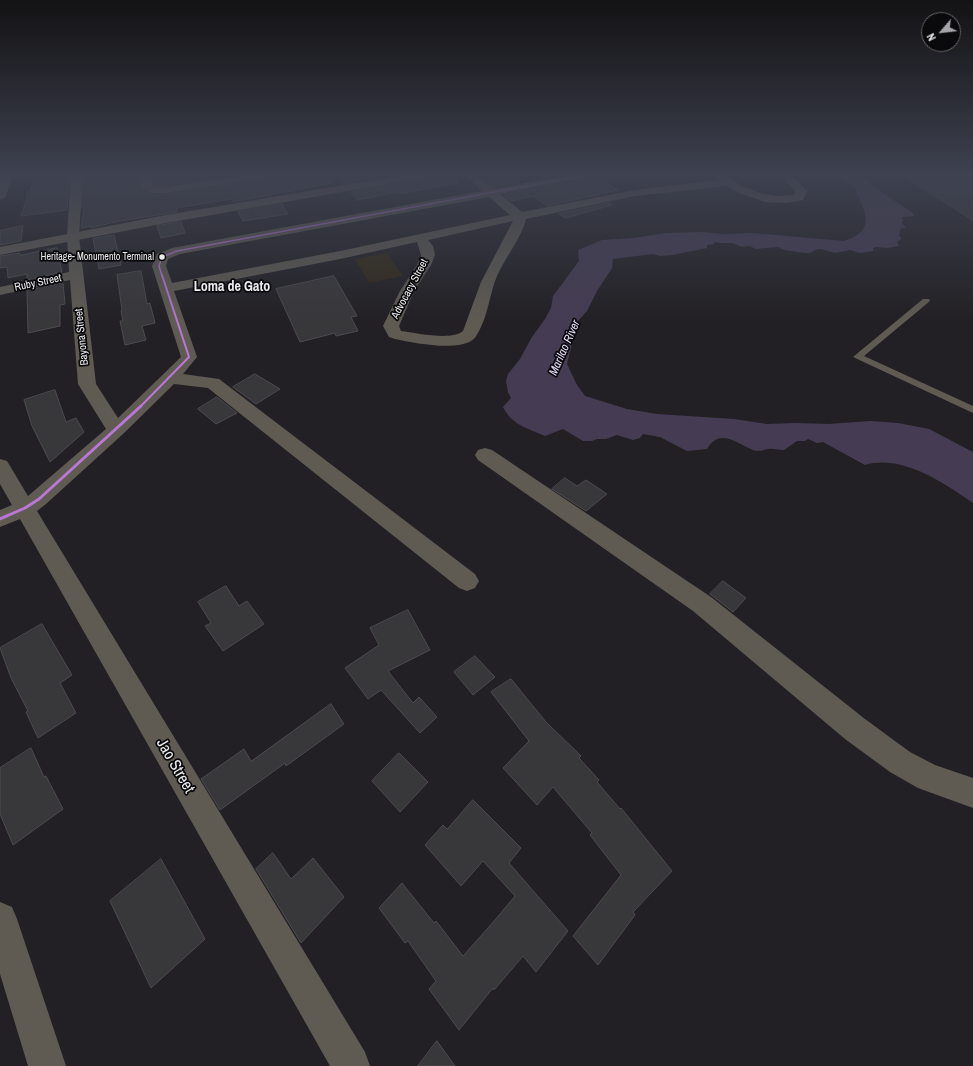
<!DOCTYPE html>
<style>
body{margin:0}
#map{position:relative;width:973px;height:1066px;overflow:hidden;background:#222024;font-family:"Archivo Narrow",sans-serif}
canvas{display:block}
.north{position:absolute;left:921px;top:12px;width:40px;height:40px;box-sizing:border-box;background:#0a0a0c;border:1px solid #646467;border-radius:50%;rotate:242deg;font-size:11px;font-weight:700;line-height:16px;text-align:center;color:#ecebef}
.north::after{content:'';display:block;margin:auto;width:14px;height:18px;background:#a5a4a8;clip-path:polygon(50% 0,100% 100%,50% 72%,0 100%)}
</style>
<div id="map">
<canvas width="973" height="1066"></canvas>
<div class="north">N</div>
</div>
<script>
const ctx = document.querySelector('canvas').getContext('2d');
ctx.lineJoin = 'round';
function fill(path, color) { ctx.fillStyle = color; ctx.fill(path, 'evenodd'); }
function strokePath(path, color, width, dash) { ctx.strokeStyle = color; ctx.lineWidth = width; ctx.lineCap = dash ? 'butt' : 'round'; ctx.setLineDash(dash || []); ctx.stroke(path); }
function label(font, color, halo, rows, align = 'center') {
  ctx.font = font + ' "Archivo Narrow",sans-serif'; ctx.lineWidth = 3.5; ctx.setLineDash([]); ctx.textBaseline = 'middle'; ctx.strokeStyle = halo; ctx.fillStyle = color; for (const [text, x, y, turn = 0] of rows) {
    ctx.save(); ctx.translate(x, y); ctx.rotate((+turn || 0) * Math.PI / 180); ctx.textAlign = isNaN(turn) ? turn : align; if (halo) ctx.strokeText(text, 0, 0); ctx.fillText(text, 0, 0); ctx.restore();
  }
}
fill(new Path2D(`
 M387,253L403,276L369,283L355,259Z`), '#312817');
fill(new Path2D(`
 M833,174H860L883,193L913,213L914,216L903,217L902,218L903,220L902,223L906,228H901L899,236L902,238L897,242L899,246L887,248L876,247L873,248L874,251L860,253L850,250L835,253L821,249L815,250L810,253H805L784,250L778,247L756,249L749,246L742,247L733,243H721L714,242V244L707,245V248L672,255L660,256L653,254L613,259L612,268L597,291L587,311L577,322L567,364L577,385L585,396L627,409L657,414L734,419L767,424L795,423L829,424L870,421L898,423L929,429L973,452V503C944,483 902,454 865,465L823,442L817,443L808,439L805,441H797L784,450C779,450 773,448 768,449C763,450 759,452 753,450C737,444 720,427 707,449L687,451L660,437L643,434L640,438L633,440L617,435L606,439H597L592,441H583L563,429L545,436C527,428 512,425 503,407L511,398L508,392L506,381L508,374L520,359L532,337L545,319L551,308L553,296L579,261L578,250L602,240L634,238L665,233L704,232L723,234L753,233L844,241C875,231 867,215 856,191V188Z`), '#453c53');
const building = new Path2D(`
 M35,174H70L67,210L21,216L27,198L28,191H30Z
 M84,174H140V187L146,192L156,195L166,194L267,178L274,174H331L332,183L233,202L232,199L176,208L177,212L114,222L91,228V226L81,228L84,208H82Z
 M152,174H239L166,186H156Z
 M336,174H401L344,183Z
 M434,174H457L458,183L399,194L397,192L357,200L351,192L427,178Z
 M477,174H510L520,182L493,187Z
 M900,174H973V220Z
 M597,177L618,190L547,206L533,196L511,201L503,195Z
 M609,203L612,205L566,218L559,214Z
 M282,204L288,214L243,221L238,212Z
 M181,222L185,233L161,238L157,226Z
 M23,226L21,241L0,245V231Z
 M114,235L121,265L99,269L93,239Z
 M57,248L62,272L27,280V274L8,278L7,267L0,268V256L20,253V255Z
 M141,271L147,304L150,303L155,323L142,326L146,340L125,345L120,321H123L121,311L122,310L117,275Z
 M334,276L357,316L351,317L358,331L336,336L335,333L300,342L276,289Z
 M63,283L65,304L60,305V326L28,333L27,291Z
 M255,374L280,389L256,404L233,387Z
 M55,390L66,422L76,418L84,432L50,462L32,426L24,400Z
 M217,397L237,413L216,424L198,409Z
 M565,478L577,486L586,480L607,494L586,511L552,489Z
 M723,581L746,598L733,612L710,594Z
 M226,586L239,606L247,601L264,624L223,651L205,626L211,623L198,602Z
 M408,610L430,650L388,671L413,703L419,697L437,717L420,733L381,690L368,699L345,668L379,645L370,628Z
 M42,624L72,675L60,683L76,713L38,738L26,712L28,711L11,678L0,648Z
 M475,656L495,677L473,695L454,672Z
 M511,679L546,722L581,756L579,758L599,780L597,782L620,809L621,808L672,871L633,912L635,915L598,965L573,936L621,875L590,835L592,833L553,787L537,805L503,768L529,741L491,692Z
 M331,704L344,724L286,766L285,763L220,810L201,779L244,749L251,761Z
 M31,748L44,777L46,776L63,809L13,845L0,814V768Z
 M399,753L428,782L400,812L372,781Z
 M473,800L521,848L509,863L568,931L536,972L523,956L494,990L493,988L459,1030L429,989L436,981L408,941L405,943L379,908L402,883L434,923L436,921L463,956L495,920L515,896L483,861L461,886L425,845L443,825L447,829Z
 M273,853L291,879L313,858L344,897L301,943L256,869Z
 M161,859L205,939L151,988L110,901Z
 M437,1041L455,1066H418Z`);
fill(building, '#38373a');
strokePath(building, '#4d4b4f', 1);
fill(new Path2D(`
 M923,299H929L930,301L864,356L973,406V413L853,357Z`), '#5f5b53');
fill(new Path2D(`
 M2,174H13L6,196L4,198L0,200V178Z
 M71,174H83L79,236L96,384L118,418L181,357L152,266L157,254L172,248L482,191L464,174H475L493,189L574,174H597L591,177L500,194L522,212L635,190L718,180L712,174H724L740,185L760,193L776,196L794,195L795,191L779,174H791L807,191L803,200L787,203L765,202L742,194L726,186L635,196L526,219C522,237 505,258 497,276C490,293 488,314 480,329C478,333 475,339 471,341C454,351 414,343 395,339L389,337L383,326L400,291L417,265L421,255L417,242L340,259L174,291L197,357L183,374L219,379L475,574L479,581L475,588L467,591L459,588L208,388L174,384L123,434L46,504L37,511L365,1052L370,1066H330L20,519L0,527V510L12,505L0,484V459L7,461L28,496L106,429L78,384L70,280L0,295V287L69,272L67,236ZM489,197L510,215L340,251L172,283L166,266L168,259L180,254ZM513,221L481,282L463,331C452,341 416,333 401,331L399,326L414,291L431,265L435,255L433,246L428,240Z
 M141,174H151L153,185L155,187H166L247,174H273L267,177L166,193C156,193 148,195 141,186Z
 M485,448L492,450L711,597L865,719L910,752L935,765L973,778V808L918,788L890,772L845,739L693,611L478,460L475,455L478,450Z
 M0,902L12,907L17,919L66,1066H28L0,974Z`), '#5f5b53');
fill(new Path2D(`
 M409,174H433L427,177L166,223L0,255V247L166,215Z`), '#625d55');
strokePath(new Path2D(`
 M162,276L159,266L162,257L177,251L591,174`), '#ba77d6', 1.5);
strokePath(new Path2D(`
 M140,407L189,357L162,275`), '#ba77d6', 2);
strokePath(new Path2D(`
 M0,519L25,508L39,499L141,406`), '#ba77d6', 3);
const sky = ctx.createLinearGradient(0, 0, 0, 323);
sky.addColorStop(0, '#131214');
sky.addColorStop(0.54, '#3e4250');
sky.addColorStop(1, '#3e425000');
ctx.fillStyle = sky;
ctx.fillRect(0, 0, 973, 323);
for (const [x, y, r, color] of [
 [162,257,3.5,"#ecebef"]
]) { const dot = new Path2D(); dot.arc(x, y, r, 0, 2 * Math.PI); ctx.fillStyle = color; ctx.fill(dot); strokePath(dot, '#0a0a0c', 1.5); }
label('10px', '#ecebef', '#0a0a0c', [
 ["Heritage- Monumento Terminal",154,257]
], 'right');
label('11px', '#ecebef', '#0a0a0c', [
 ["Ruby Street",38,283,-12],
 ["Advocacy Street",410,289,-62],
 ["Bayona Street",82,337,-96]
]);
label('italic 12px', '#e5daf9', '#0a0a0c', [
 ["Marilao River",565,348,-66]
]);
label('bold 14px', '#ecebef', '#0a0a0c', [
 ["Loma de Gato",232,287]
]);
label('16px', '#ecebef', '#0a0a0c', [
 ["Jao Street",175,766,60]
]);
</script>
